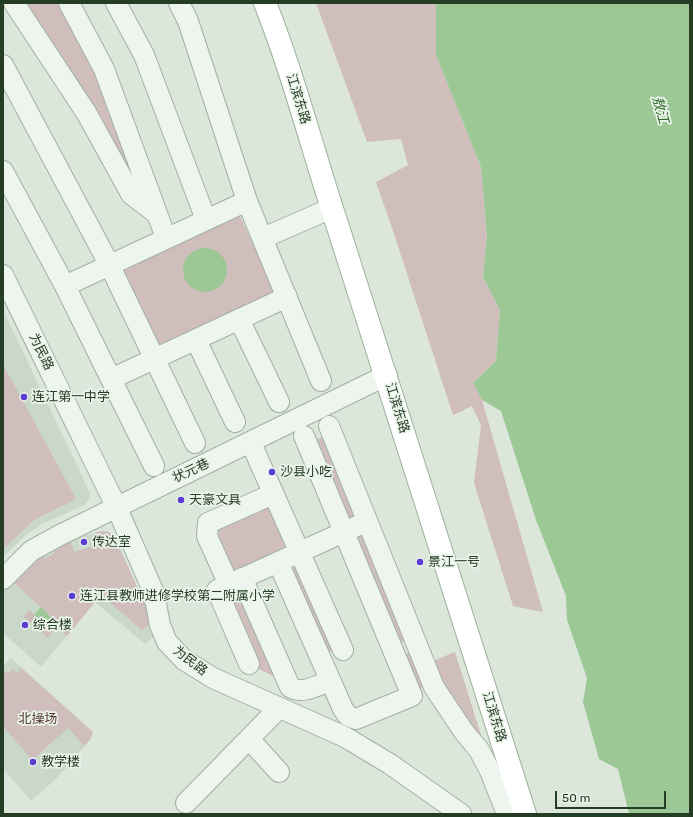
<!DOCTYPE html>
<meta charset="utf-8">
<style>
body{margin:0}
#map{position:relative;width:693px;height:817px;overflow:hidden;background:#dce6db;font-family:Rubik,sans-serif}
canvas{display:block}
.frame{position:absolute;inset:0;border:4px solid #253c25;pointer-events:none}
.scale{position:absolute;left:555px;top:791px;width:111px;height:18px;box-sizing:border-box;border:2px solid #253c25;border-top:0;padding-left:5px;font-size:12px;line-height:14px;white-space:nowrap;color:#253c25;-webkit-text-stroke:3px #ebf4eb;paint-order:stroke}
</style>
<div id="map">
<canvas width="693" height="817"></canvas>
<div class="frame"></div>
<div class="scale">50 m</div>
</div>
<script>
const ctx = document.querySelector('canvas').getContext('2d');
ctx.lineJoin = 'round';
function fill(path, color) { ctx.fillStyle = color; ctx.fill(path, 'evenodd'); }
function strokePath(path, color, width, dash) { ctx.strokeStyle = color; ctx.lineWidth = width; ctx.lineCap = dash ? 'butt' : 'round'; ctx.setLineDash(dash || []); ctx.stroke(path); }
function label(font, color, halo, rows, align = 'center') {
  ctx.font = font + ' Rubik,"Noto Sans SC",sans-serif'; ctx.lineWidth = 3.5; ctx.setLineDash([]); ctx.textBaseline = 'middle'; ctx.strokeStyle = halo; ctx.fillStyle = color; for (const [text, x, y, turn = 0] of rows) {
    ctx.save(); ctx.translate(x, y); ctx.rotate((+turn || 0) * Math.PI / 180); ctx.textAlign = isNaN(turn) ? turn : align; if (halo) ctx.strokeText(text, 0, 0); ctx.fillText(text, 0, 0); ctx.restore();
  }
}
fill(new Path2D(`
 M3,310L90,493L89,499L84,505L42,524L26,535L3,557Z
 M102,531L109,532L116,540L158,634L145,644L95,602L41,667L3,633V591L31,561L70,539Z
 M11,658L93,732L90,740L55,780L31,801L3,769V666Z`), '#cad8c9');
fill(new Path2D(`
 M25,3H59L97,70L138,186Z
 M316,3H436V55L481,167L487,235L483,277L500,310L496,361L473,383L482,400L543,612L513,606L474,483L481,425L472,406L453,415L394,234L376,182L408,165L401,139L367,142Z
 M238,212L277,296L157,351L118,267Z
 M3,364L76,499L34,520L3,549Z
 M329,434L362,516L346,522L313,441Z
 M271,501L293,551L232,577L210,527Z
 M102,531L109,532L116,540L153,622L142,630L101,595L67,636L58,628L60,625L12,581L41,553L45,559L55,553L52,547L70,539L74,552L97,545L94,533Z
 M367,531L410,639L395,645L352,537Z
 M301,564L339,647L324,654L286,571Z
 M243,592L283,681L257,668L227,599Z
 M29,610L53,631L48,638L24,617Z
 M415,650L428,686L414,691L401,656Z
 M455,652L485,748L464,722L431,662Z
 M21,668L93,732L90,740L84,746L68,728L32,760L3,726V669L8,674L13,669L17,673Z`), '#d0bebc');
fill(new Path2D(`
 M436,3H690V814H629L618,769L599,759L583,702L587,678L567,620L566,596L536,520L501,411L482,400L473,383L496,361L500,310L483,277L487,235L481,167L436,55Z
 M183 270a22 22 0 1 1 44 0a22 22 0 1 1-44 0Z
 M41,607L52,618L46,625L34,615Z`), '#9bc895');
const minor = new Path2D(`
 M14,3L87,114L131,194L157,214
 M69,3L104,69L166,238
 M116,3L144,55L206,220
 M179,3L188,21L247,201L321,381
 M3,65L109,264L195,443
 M3,171L65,286L154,466
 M263,238L332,208
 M3,275L116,506L154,593L160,625L167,642L184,660L213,678L345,737L390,764L461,814
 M65,286L247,201
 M239,319L279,402
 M196,340L235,422
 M111,379L287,297
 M329,426L434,687L464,732L479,750L490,771L507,814
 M251,443L343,650
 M278,562L343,709L348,716L356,719L412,696L304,436
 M242,578L290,687C302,695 318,685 330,681
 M3,579L31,551L60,535L387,375
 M229,585L207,536L208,523L273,494
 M249,664L217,590L357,526
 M249,739L279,772
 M186,803L279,708`);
const major = new Path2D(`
 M265,3C294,76 313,152 338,227C402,422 463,618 525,814`);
strokePath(minor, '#a1b0a1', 22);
strokePath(major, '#9bb29b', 24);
strokePath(minor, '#eef5ee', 20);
strokePath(major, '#fff', 22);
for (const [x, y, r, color] of [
 [24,397,4,"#5b3bd0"],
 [272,472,4,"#5b3bd0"],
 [181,500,4,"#5b3bd0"],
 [84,542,4,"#5b3bd0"],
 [420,562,4,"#5b3bd0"],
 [72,596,4,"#5b3bd0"],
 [25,625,4,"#5b3bd0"],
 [33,762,4,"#5b3bd0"]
]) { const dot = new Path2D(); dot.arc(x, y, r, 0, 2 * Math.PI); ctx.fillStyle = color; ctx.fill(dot); strokePath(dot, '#ebf4eb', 1.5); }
label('13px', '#253c25', '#ebf4eb', [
 ["江滨东路",298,99,73],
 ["为民路",41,352,64],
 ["江滨东路",397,408,73],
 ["状元巷",191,471,-25],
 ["为民路",190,661,37],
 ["江滨东路",494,717,73]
]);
label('13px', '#253c25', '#ebf4eb', [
 ["连江第一中学",32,397],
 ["沙县小吃",280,472],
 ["天豪文具",189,500],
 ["传达室",92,542],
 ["景江一号",428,562],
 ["连江县教师进修学校第二附属小学",80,596],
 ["综合楼",33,625],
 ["教学楼",41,762]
], 'left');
label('13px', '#583932', '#ebf4eb', [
 ["北操场",38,719]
]);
label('italic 14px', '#34712f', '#ebf4eb', [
 ["敖江",660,110,74]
]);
</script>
